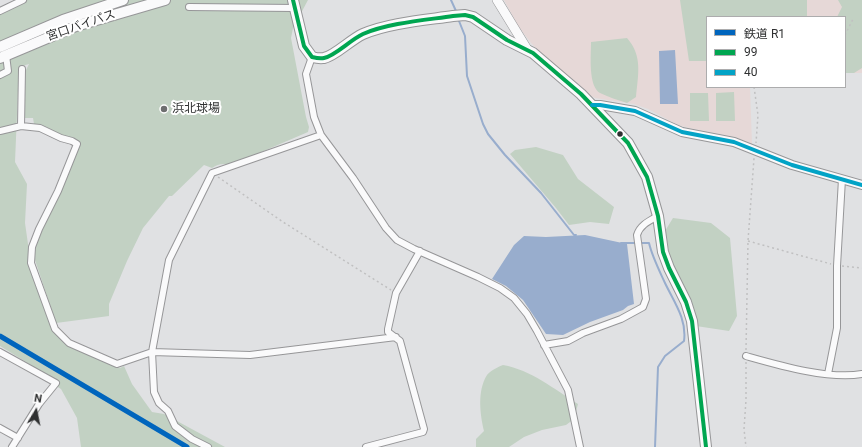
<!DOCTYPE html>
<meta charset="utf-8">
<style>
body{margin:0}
#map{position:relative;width:862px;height:447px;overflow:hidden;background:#e0e1e3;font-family:Roboto,"Noto Sans JP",sans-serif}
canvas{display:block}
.legend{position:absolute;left:706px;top:16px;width:140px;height:72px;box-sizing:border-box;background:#fff;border:1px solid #acacad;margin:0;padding:5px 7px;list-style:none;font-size:12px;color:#2f3031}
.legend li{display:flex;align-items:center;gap:8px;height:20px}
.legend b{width:20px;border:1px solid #acacad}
.north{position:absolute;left:16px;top:391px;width:40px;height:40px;-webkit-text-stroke:3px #fff;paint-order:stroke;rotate:10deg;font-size:11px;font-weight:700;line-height:16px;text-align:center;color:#2f3031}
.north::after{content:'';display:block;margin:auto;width:14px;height:18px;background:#2f3031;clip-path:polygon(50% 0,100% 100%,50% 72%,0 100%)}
</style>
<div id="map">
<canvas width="862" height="447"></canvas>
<ul class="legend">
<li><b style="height:5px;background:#0065bd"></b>鉄道 R1</li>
<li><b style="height:5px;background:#00a651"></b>99</li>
<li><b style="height:5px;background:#02a3c6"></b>40</li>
</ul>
<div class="north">N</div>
</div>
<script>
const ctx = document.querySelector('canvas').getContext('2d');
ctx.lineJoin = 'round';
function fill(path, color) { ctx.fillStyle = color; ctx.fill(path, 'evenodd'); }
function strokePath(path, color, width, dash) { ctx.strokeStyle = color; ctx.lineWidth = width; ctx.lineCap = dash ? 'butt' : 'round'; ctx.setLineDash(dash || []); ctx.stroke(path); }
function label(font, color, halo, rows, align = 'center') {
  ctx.font = font + ' Roboto,"Noto Sans JP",sans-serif'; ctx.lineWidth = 4; ctx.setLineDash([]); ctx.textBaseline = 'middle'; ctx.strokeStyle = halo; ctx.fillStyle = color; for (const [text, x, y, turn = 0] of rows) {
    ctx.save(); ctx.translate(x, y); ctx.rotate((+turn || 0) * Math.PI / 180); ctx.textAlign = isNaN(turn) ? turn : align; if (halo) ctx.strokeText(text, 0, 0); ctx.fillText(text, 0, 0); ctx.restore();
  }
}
fill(new Path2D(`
 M504,0H862V73H845V17H707V87H750L752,144L735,137L689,128L678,125L648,109L634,104L595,98L587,94L546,59L531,43L518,26Z`), '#e6d8d7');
fill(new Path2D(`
 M27,0H308L293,28L291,38L306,117L309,127L308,132L231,165C223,163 218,164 212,168L204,165L172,196H169L143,228L127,261L109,304V316L56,323L35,260V247L80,144C71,136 70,139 60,134C51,130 45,125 34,124L33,118H24L23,76L29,64L19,67L15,162L27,184L25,223L29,251L52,327L69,343L104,362L120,368L124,366L132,384L152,412L164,414L225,447H81L77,418L61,389L42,377L31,365L0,346V14Z
 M680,0H807V17H707V61H689Z
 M838,0H862V68L854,73H845V17H837L842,7Z
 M627,38C643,56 638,75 636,97L627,103C618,100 608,97 600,93C588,86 591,55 591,42Z
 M734,92L735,121H716V93Z
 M690,93H708L709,121H690Z
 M536,147L563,155L578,179L614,207L609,224L590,222L569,225L556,208L510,154L515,150Z
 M673,218L711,223L730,238L737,316L729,331L696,326L674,278L665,231Z
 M503,365C531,370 554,389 578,404L574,419L566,425L542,430L524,437L509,447H476V439L484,431C480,414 477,391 487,375C490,371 498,367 503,365Z`), '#c2d1c3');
fill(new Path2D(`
 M675,50L678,104H660L659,51Z
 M585,235L627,244L634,304L628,306L623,310L590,322L563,335L546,334L523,300L506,286L492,279L514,245L524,236L546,237Z`), '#98adcd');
strokePath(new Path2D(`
 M451,0L456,11
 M459,21L465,36L467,76L483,124L488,134L505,155L541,193L574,235H576
 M621,243H649C652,256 659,270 665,283C674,302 687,319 684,341L665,356L658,367L655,447`), '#98adcd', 2);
const minor = new Path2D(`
 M189,7L295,8
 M0,11L23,0
 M312,57L306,74L314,117L321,135L353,178L386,228L397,240L414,249L478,277L500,288L514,298L527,314L537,331L568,390L580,447
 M0,75L8,71L6,55
 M21,126L22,69
 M0,131L21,126L40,128L61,138L72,141L77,144L58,191L39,229L32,247L31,263L55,329L69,343L117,364L152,352L250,355L396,337
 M544,345L568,341L583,333L621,319L643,307L646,299L637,235C640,225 649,221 658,216
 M0,352L56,383L39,404L12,447
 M746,356C778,365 829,380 862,374
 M828,374L837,328V266L842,179
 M0,428L18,438
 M208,447L192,439L175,426L168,411L159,403L154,392L152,352L169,260L212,173L321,135
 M366,447L423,432L424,429L400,341L388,332V329L396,293L420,251`);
const tertiary = new Path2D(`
 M592,105H600L635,111L682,132L734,142L792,165L862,185`);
const secondary = new Path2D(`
 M497,0L527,49`);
const primary = new Path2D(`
 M293,0L304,46L312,57C316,58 320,59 324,58C335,56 350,40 363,34C388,23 426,20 453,16L465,15L473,17L507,40L533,53L581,94L628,143L647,177L658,216L663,252L669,268L686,302L692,321L706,447`);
const trunk = new Path2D(`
 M0,47L63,20L123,0
 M0,58L76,26L165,0`);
strokePath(minor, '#969698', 8);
strokePath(tertiary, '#969698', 10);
strokePath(secondary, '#969698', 10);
strokePath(primary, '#969698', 12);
strokePath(trunk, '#969698', 12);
strokePath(new Path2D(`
 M845,35L853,19
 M754,87L758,115L756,143
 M218,177L283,222L391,290
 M748,241L831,264
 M842,266L862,268
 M746,350L748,241L754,158
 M746,362V400L744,429L746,447`), '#c0c0c1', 1.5, [2, 3]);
strokePath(minor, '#fafafb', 6);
strokePath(tertiary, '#fafafb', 8);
strokePath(secondary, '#fafafb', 9);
strokePath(primary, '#fafafb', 10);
strokePath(trunk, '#fafafb', 10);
strokePath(new Path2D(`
 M293,0L304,46L312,57C316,58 320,59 324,58C335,56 350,40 363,34C388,23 426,20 453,16L465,15L473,17L507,40L533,53L581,94L628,143L647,177L658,216L663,252L669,268L686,302L692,321L706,447`), '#00a651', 4);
strokePath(new Path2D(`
 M592,105H600L635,111L682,132L734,142L792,165L862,185`), '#02a3c6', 4);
strokePath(new Path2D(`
 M0,336L187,447`), '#0065bd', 5);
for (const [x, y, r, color] of [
 [164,109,4,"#6d6e6f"],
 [620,134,3.5,"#2f3031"]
]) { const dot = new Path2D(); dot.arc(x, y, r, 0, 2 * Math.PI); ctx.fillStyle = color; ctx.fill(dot); strokePath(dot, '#fff', 1.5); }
label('12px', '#2f3031', '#fff', [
 ["宮口バイパス",81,26,-19]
]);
label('12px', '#2f3031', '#fff', [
 ["浜北球場",172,109]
], 'left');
</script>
